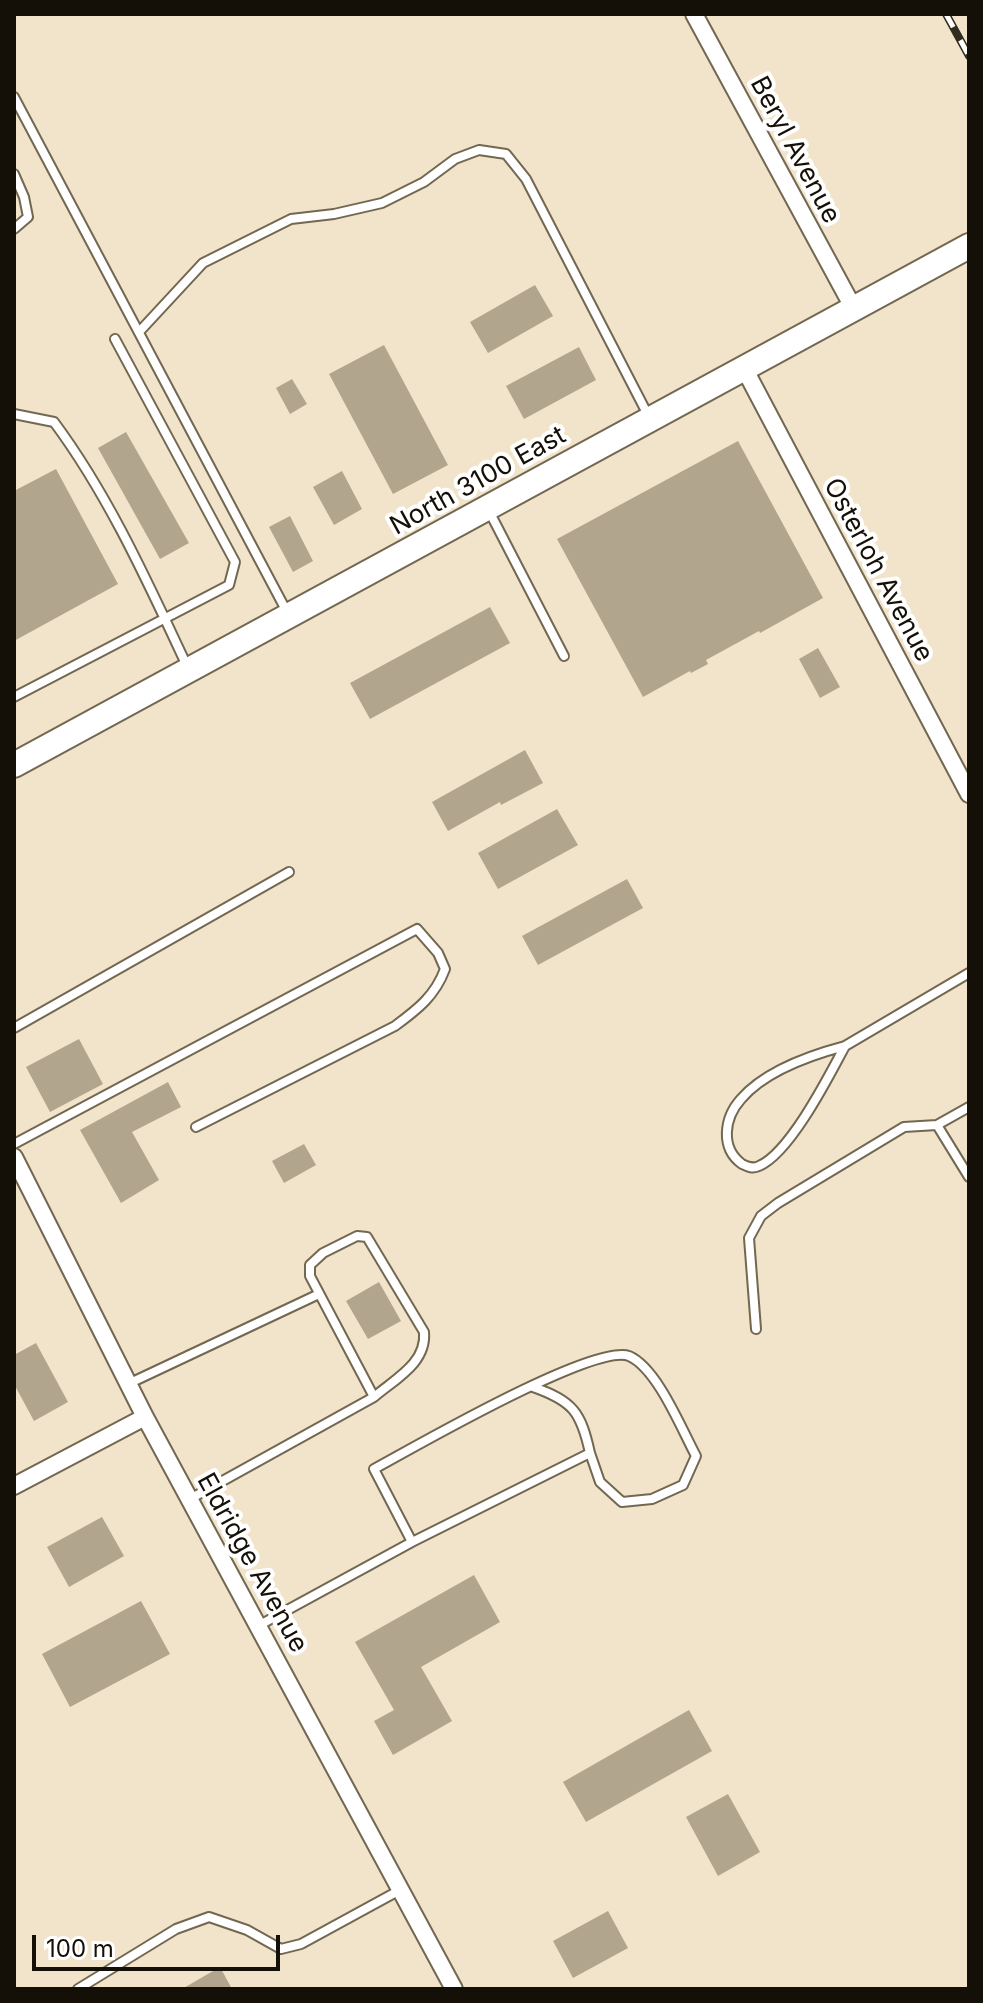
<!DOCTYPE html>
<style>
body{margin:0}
#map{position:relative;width:983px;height:2003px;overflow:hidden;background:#f2e4cb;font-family:Inter,sans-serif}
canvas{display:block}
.frame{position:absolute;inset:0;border:16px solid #151007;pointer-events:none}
.scale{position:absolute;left:32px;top:1935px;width:248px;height:36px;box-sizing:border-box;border:4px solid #151007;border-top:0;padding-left:10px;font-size:24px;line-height:28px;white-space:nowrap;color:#151007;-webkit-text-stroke:6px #fff;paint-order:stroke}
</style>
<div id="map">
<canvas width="983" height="2003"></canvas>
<div class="frame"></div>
<div class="scale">100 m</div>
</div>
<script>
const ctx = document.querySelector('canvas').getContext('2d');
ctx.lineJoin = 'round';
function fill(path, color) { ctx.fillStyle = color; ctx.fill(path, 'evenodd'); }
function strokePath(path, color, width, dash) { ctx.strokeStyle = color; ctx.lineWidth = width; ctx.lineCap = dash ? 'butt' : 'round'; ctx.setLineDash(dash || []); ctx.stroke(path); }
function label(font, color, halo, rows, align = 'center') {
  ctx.font = font + ' Inter,sans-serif'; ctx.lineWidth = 8; ctx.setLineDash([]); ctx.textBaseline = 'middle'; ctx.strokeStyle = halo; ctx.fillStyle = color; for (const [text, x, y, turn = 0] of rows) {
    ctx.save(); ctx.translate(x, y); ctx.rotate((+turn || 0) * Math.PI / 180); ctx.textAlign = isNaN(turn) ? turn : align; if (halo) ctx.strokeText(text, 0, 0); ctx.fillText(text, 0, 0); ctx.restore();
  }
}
fill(new Path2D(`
 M535,285L553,316L488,353L470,322Z
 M384,345L448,465L393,494L329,374Z
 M579,347L596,380L524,419L506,386Z
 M292,379L307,404L290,414L276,388Z
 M126,432L189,543L160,559L98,448Z
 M738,441L823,598L760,633L759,631L706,660L708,664L691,673L690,671L643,697L557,539Z
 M56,469L118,584L14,641V491Z
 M342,471L362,509L334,525L313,487Z
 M290,516L313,561L293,572L269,527Z
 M490,607L510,643L370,719L350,683Z
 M818,648L840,687L820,698L799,659Z
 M525,750L543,783L501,805L500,802L448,831L432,802Z
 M557,809L578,845L498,889L478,853Z
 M627,879L643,908L538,965L522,936Z
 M79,1039L103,1084L50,1112L26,1067Z
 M168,1082L181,1107L132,1132L159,1180L121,1203L80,1130Z
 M304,1144L316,1165L284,1183L272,1161Z
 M379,1282L401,1321L368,1339L346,1301Z
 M36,1343L68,1402L34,1421L14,1384V1355Z
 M102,1517L124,1556L69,1587L47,1547Z
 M474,1575L500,1622L421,1667L452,1721L393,1755L374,1721L394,1710L355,1642Z
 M141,1601L170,1654L70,1707L42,1654Z
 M689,1710L712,1751L586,1822L563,1782Z
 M728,1794L760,1852L718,1876L686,1817Z
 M608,1911L628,1948L573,1978L553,1941Z
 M220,1967L232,1989H182Z`), '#b2a58d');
const lane = new Path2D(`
 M14,97L287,612
 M14,174L24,197L28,217L14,229
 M139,332L203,263L291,219L334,214L382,203L424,182L455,159L479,150L506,154L526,179L649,417
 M14,414L54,422C109,496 148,583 187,666
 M489,511L564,656
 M14,697L229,585L235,562L115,339
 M14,1028L289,872
 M845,1046C829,1076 790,1153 759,1166C753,1169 748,1167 742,1164C720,1148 724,1118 741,1099C765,1071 811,1055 845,1046Z
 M845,1046L969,973
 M937,1125L969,1107
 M14,1144L417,929L438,953L445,969C435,996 418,1009 395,1026L196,1127
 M357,1236L367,1237L424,1332C427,1363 395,1379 374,1397L310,1276V1265L323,1253Z
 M756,1329L749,1238L761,1216L778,1203L904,1127L937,1125L969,1177
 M128,1384L319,1294
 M533,1387C573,1401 581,1412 590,1453
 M190,1499L374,1397
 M258,1626L412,1542L590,1453L600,1482L622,1502L652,1499L683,1485L696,1456C681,1428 657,1368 629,1356C594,1343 413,1448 374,1469L412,1542
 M78,1989L176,1929L209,1917L247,1930L281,1949L301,1944L400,1890`);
const street = new Path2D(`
 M694,14L854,309
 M744,368L969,794
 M14,1157L145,1417L454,1989
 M14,1486L145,1417`);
const secondary = new Path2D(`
 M14,765L969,246`);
strokePath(lane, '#726750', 12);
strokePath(street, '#726750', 20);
strokePath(secondary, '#726750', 28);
strokePath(lane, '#fff', 8);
strokePath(street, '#fff', 16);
strokePath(secondary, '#fff', 24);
const rail = new Path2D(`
 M946,14L969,56`);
strokePath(rail, '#312b20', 8);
strokePath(rail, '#fff', 5, [15]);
label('26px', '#151007', '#fff', [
 ["Beryl Avenue",795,150,62],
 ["North 3100 East",478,481,-29],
 ["Osterloh Avenue",878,570,62],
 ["Eldridge Avenue",252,1563,61]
]);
</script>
